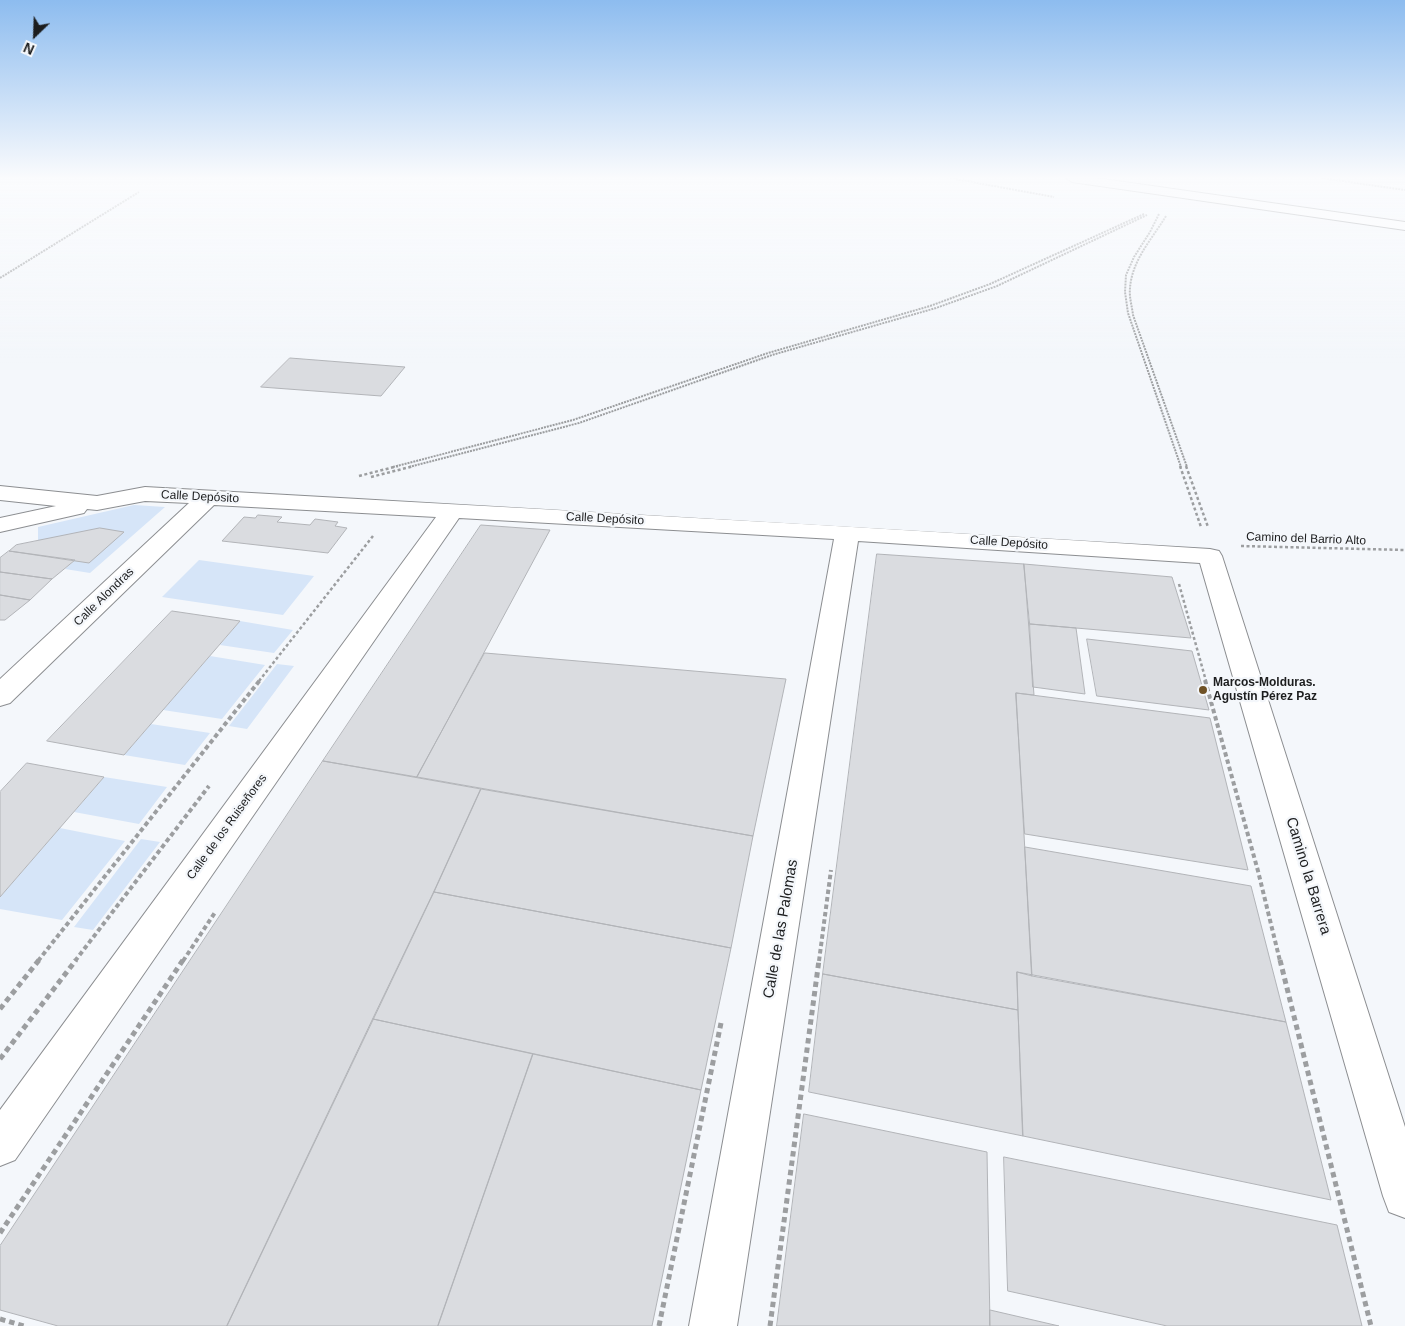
<!DOCTYPE html>
<meta charset="utf-8">
<style>
body{margin:0}
#map{position:relative;width:1405px;height:1326px;overflow:hidden;background:#f4f7fb;font-family:Arial,sans-serif}
canvas{display:block}
.north{position:absolute;left:10px;top:10px;width:50px;height:50px;-webkit-text-stroke:4px #f4f7fb;paint-order:stroke;rotate:204deg;font-size:14px;font-weight:700;line-height:20px;text-align:center;color:#1c1d1e}
.north::after{content:'';display:block;margin:auto;width:18px;height:22px;background:#1c1d1e;clip-path:polygon(50% 0,100% 100%,50% 72%,0 100%)}
</style>
<div id="map">
<canvas width="1405" height="1326"></canvas>
<div class="north">N</div>
</div>
<script>
const ctx = document.querySelector('canvas').getContext('2d');
ctx.lineJoin = 'round';
function fill(path, color) { ctx.fillStyle = color; ctx.fill(path, 'evenodd'); }
function strokePath(path, color, width, dash) { ctx.strokeStyle = color; ctx.lineWidth = width; ctx.lineCap = dash ? 'butt' : 'round'; ctx.setLineDash(dash || []); ctx.stroke(path); }
function label(font, color, halo, rows, align = 'center') {
  ctx.font = font + ' Arial,sans-serif'; ctx.lineWidth = 4.5; ctx.setLineDash([]); ctx.textBaseline = 'middle'; ctx.strokeStyle = halo; ctx.fillStyle = color; for (const [text, x, y, turn = 0] of rows) {
    ctx.save(); ctx.translate(x, y); ctx.rotate((+turn || 0) * Math.PI / 180); ctx.textAlign = isNaN(turn) ? turn : align; if (halo) ctx.strokeText(text, 0, 0); ctx.fillText(text, 0, 0); ctx.restore();
  }
}
fill(new Path2D(`
 M134,505L165,507L90,573L65,569L75,560L38,541V527Z
 M199,560L314,576L283,615L162,597Z
 M240,621L293,630L274,653L220,645Z
 M210,656L265,665L222,719L163,710Z
 M277,664L294,666L247,729L229,726Z
 M151,724L210,733L185,765L124,755Z
 M104,777L167,787L139,824L74,812Z
 M60,828L125,841L62,920L0,909V897Z
 M141,839L160,842L93,930L74,927Z`), '#d6e5f8');
const building = new Path2D(`
 M290,358L405,367L381,396L261,387Z
 M258,515L282,517L277,522L310,525L315,519L338,522L335,526L347,528L328,553L222,541L244,517L255,518Z
 M481,525L550,530L417,777L323,761Z
 M100,528L124,532L89,563L9,551L16,545Z
 M9,551L75,560L52,579L0,572V558Z
 M877,554L1024,564L1034,695L1016,693L1032,976L1017,972L1018,1010L823,974Z
 M1024,564L1172,577L1191,638L1030,624Z
 M0,572L52,579L30,600L0,595Z
 M0,595L30,600L5,620H0Z
 M172,611L240,621L124,755L47,741Z
 M1030,624L1076,628L1085,694L1033,687Z
 M1087,639L1192,651L1209,710L1097,696Z
 M485,653L786,679L753,836L417,777Z
 M1016,693L1210,718L1248,870L1025,834Z
 M323,761L481,789L434,892L227,1326H58L0,1310V1246Z
 M27,763L104,777L0,897V792Z
 M481,789L753,836L731,948L434,892Z
 M1025,847L1251,886L1286,1022L1032,976Z
 M434,892L731,948L701,1090L373,1019Z
 M1017,972L1286,1022L1331,1200L1023,1136Z
 M823,974L1018,1010L1023,1136L809,1092Z
 M373,1019L533,1054L438,1326H227Z
 M533,1054L701,1090L652,1326H438Z
 M804,1114L987,1152L990,1326H777Z
 M1004,1157L1337,1225L1362,1326H1167L1008,1291Z
 M990,1310L1059,1326H990Z`);
fill(building, '#dadce0');
strokePath(building, '#b2b4b8', 1);
const minor = new Path2D(`
 M0,486L97,496L145,487C500,507 855,526 1210,549L1219,551L1222,556L1405,1127V1218L1389,1212L1383,1196L1200,563L858,541L737,1326H689L834,539L459,518L15,1160L0,1166V1110L436,517L214,505L10,703L0,706V679L189,503L145,501L97,510L87,509L84,513L0,532V518L56,506L0,500Z`);
const motorway = new Path2D(`
 M1066,178H1096L1405,222V230L1072,182Z`);
strokePath(minor, '#8c8e91', 2);
strokePath(motorway, '#8c8e91', 2);
strokePath(new Path2D(`
 M950,178L1054,197
 M1321,178L1405,190
 M1159,214L1150,232L1134,257L1126,275L1125,292L1128,313L1181,467
 M1166,216C1152,239 1132,260 1130,288C1129,297 1132,306 1133,315L1187,467
 M0,278L139,192
 M393,467L573,420L768,353L930,306L990,284L1144,214
 M409,467L579,423L772,355L936,308L997,286L1147,215`), '#9c9ea0', 2, [2, 1]);
strokePath(new Path2D(`
 M1180,466L1201,527
 M1186,466L1208,527
 M359,476L398,466
 M371,477L414,466
 M1241,546L1405,550
 M1179,584L1206,681
 M259,681L373,536`), '#9c9ea0', 2.5, [3, 2.5]);
strokePath(new Path2D(`
 M1205,680L1258,871L1280,961
 M38,961L260,680
 M75,961L209,786
 M183,961L216,911
 M819,961L831,870`), '#9c9ea0', 4, [4.5, 3]);
strokePath(new Path2D(`
 M1280,960L1371,1326
 M0,1009L39,960
 M0,1059L76,960
 M0,1233L183,960
 M0,1319L24,1326
 M659,1326L721,1023
 M770,1326L819,960`), '#9c9ea0', 5, [5.5, 4]);
fill(minor, '#fff');
fill(motorway, '#fff');
const sky = ctx.createLinearGradient(0, 0, 0, 363);
sky.addColorStop(0, '#8dbcef');
sky.addColorStop(0.49, '#fafbfd');
sky.addColorStop(1, '#fafbfd00');
ctx.fillStyle = sky;
ctx.fillRect(0, 0, 1405, 363);
for (const [x, y, r, color] of [
 [1203,690,5,"#6f5226"]
]) { const dot = new Path2D(); dot.arc(x, y, r, 0, 2 * Math.PI); ctx.fillStyle = color; ctx.fill(dot); strokePath(dot, '#f4f7fb', 2); }
label('12px', '#1c1d1e', '#f4f7fb', [
 ["Calle Depósito",200,497,3],
 ["Calle Depósito",605,519,3],
 ["Camino del Barrio Alto",1306,539,2],
 ["Calle Depósito",1009,543,4],
 ["Calle Alondras",104,597,-44],
 ["Calle de los Ruiseñores",227,827,-54]
]);
label('bold 12px', '#1c1d1e', '#f4f7fb', [
 ["Marcos-Molduras.",1213,683],
 ["Agustín Pérez Paz",1213,697]
], 'left');
label('15px', '#1c1d1e', '#f4f7fb', [
 ["Camino la Barrera",1308,876,73],
 ["Calle de las Palomas",781,929,-80]
]);
</script>
